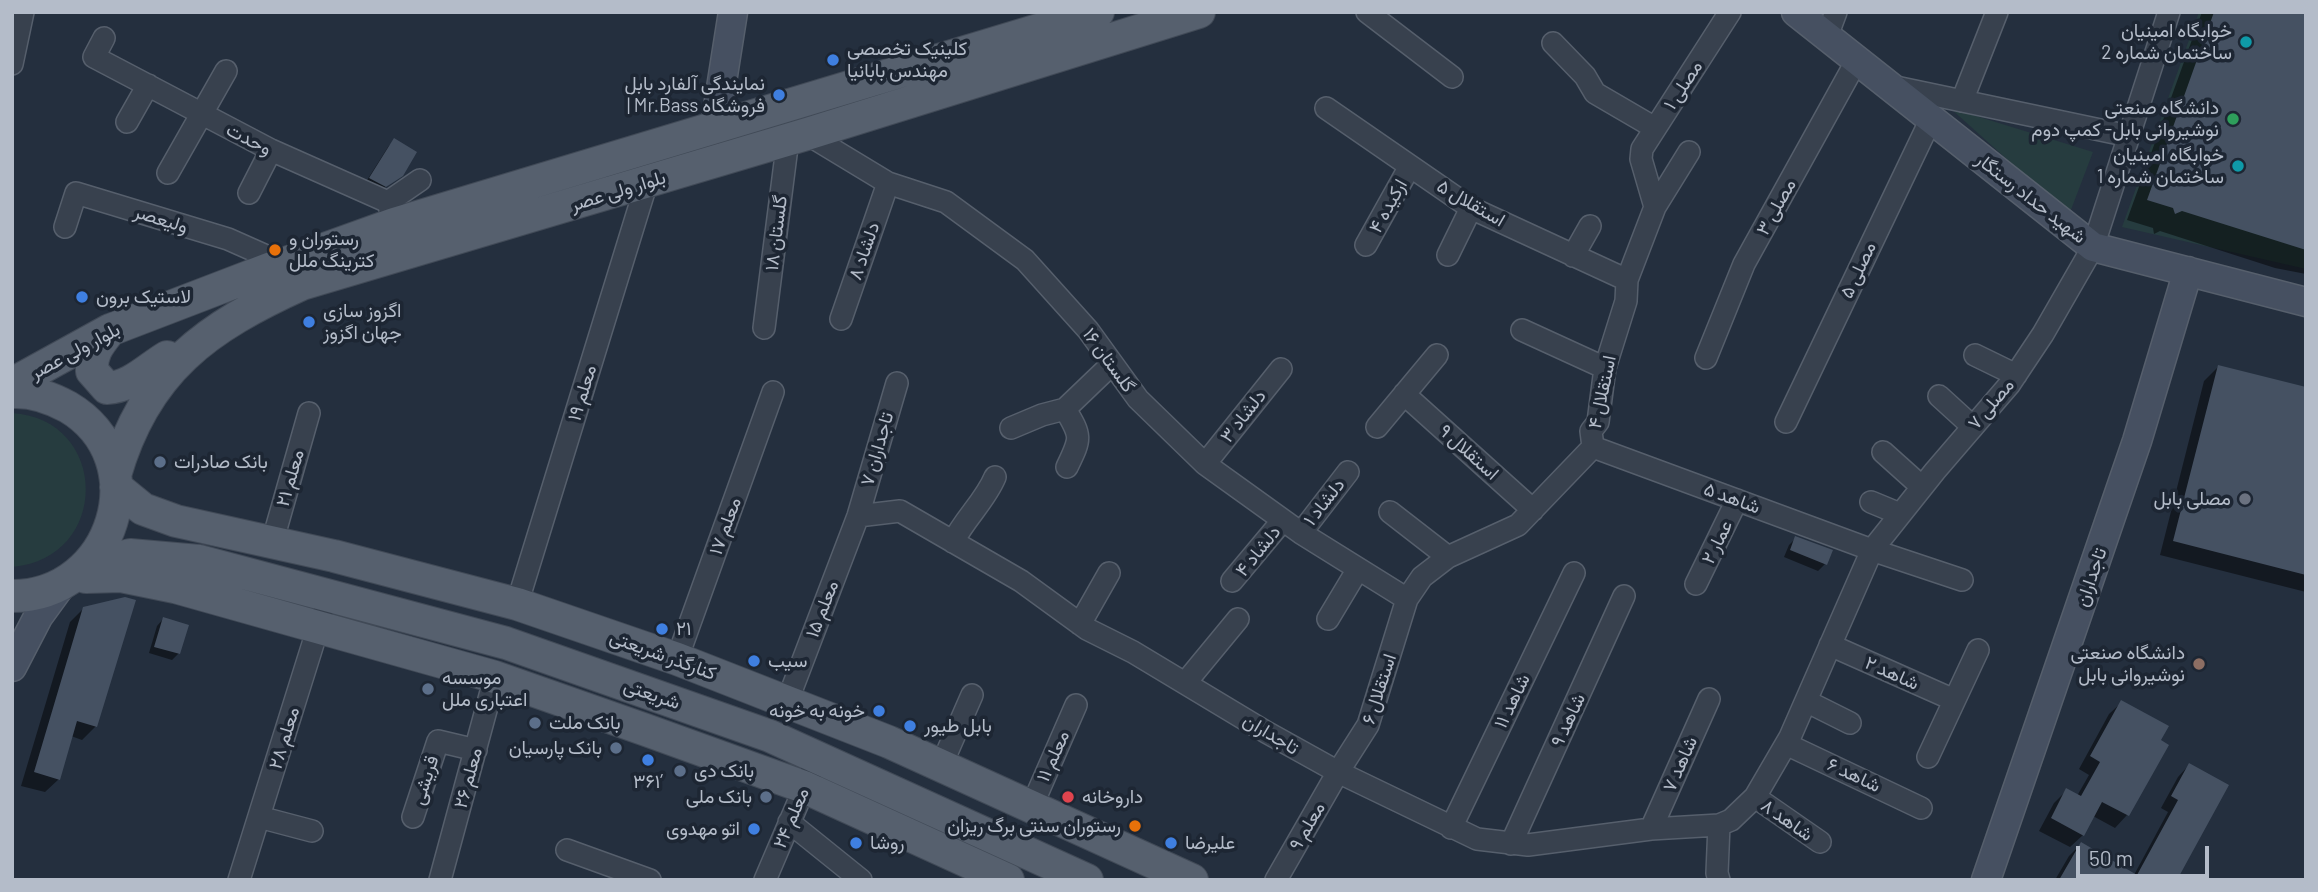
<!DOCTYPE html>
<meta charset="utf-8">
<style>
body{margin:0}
#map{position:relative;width:2318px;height:892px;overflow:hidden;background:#242f3e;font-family:Barlow,sans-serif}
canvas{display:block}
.frame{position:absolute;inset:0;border:14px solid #b4bcc9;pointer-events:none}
.scale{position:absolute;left:2076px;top:846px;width:133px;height:32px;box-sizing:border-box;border:4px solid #b4bcc9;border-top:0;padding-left:9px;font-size:21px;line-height:24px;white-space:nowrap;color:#b4bcc9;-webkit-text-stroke:5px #1d2633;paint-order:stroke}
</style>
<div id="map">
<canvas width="2318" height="892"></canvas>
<div class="frame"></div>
<div class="scale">50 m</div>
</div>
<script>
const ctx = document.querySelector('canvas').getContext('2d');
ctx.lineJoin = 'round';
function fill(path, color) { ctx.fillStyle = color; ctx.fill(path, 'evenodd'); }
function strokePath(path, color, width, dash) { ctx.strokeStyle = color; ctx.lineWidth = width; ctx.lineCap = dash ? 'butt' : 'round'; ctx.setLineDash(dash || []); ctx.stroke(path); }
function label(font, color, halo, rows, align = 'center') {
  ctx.font = font + ' Barlow,Vazirmatn,sans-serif'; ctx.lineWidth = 7; ctx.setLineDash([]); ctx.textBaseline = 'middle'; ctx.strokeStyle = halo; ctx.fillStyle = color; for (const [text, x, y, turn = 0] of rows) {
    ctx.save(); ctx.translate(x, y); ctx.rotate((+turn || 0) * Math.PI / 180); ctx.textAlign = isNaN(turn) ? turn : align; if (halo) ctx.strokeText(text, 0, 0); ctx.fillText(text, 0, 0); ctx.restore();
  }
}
fill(new Path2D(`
 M2199,12H2306V269L2122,227Z
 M1950,108L2093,152L2069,215Z
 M12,413C110,419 111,559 12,567Z`), '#263c3f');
fill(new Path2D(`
 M2202,12H2306V274L2275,268L2160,231L2154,234L2153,228L2127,220Z
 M394,140L401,175L378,193L364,185L388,147Z
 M2218,367L2306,389V592L2160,555L2204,381Z
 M1796,538L1825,564L1818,571L1784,557L1789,545Z
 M84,608L96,726L82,740L71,736L59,779L45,792L21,786L70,622Z
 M163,619L179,653L172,660L149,653L157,626Z
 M2122,702L2158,741L2166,745L2127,815L2115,828L2093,816L2083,835L2070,847L2039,831L2054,803L2067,790L2077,796L2089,775L2079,769L2109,714Z
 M2189,765L2175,880H2055L2069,856L2081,844L2134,875L2168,812L2161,808L2178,777Z`), '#0007');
fill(new Path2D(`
 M2214,12H2306V250L2182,211L2175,214L2173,208L2147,200Z
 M394,138L417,152L403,176L386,187L369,178Z
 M2218,365L2306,387V575L2173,541Z
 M1795,536L1833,550L1827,565L1790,550Z
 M125,597L136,600L97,727L77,721L60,780L34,772L83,607Z
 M163,617L189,625L180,654L154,647Z
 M2121,700L2169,726L2161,740L2169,745L2129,816L2102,802L2084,836L2051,818L2066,788L2081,796L2100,762L2090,756Z
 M2189,763L2229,785L2177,880H2059L2081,842L2137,875L2178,800L2171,796Z`), '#455162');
const minor = new Path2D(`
 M1367,12L1452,77
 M1827,36L1836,12
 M104,38L94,57L271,150L388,202L394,224
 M1553,43L1585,76L1595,93L1655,128
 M12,64L23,12
 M1891,86L2129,136
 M1962,101L1997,12
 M1326,108L1471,208L1627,280
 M127,122L148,85
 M807,134L888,183L946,202L1025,260L1088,330L1138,399L1205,464L1301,533L1407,599
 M168,173L226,71
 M249,193L271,150
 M388,202L420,180
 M1655,207L1641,159L1642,149L1730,12
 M65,227L76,193L228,239L264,255L269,269
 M1366,245L1410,166
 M1448,255L1471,208
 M1573,256L1590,226
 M841,319L888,183
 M764,328L788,139
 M1522,330L1605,368
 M1975,355L2016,375
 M1706,358L1744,264L1857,60
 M1404,394L1533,510
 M1939,396L1973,427
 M1065,409C1082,437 1081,438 1067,467
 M1786,422L1931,119
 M1377,427L1437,355
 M1011,428L1042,415L1065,409L1112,364
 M1593,447L1872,550L1962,580
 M1883,452L1922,487
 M1205,464L1281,369
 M1871,502L1900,514
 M1390,512L1448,557
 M858,516L900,511L1021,581L1087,629L1133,652L1266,732L1338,772L1477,839L1528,845L1651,829L1719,825
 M1301,533L1348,472
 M953,542C965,518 985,501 995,477
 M272,543L309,413
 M1232,581L1283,520
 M1696,584L1737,500
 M517,604L647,182
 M1328,619L1358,569
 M1080,624L1109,573
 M1830,645L1954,700
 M677,659L773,392
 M1186,682L1238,619
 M1806,701L1850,723
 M787,702L858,516L897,383
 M1786,744L1921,808
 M1928,757L1978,650
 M941,766L972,695
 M1755,797L1820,842
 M1031,808L1076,705
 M259,817L312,831
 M413,817L438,741L476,750
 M789,822L861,880
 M1451,828L1574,573
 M1651,829L1709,699
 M1511,844L1624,596
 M567,850L650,880
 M239,880L322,615
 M440,880L495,677
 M765,880L818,756
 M1276,880L1338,772L1368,725L1407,599L1422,577L1448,557L1518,525L1593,447L1591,431L1598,422L1605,368L1626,301L1627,280L1655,207L1689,152
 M1719,880L1717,873L1719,825L1731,820L1755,797L1790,737L1872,550L1935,471L2009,385L2043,334L2093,247L2169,12`);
const secondary = new Path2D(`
 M1796,12L2093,247L2306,302
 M715,126L733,12
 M12,667L38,617L62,584
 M1986,880L2137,441L2188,271`);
const primary = new Path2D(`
 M110,330C99,344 91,353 92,371L107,388C131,387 147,369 167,357
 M12,384L110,330L269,269L394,224L1098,12
 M12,392C32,391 50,397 68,407C157,460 114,596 12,596
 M115,475C145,370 207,327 302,284L807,134L1199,12
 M116,487L143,509L176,521L334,556L517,604L677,659L889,742L1192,880
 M78,573L105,562L130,555L199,561L506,643L770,736L1087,880
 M86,577L121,576L175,587L495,677L646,730L804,787L1008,880`);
strokePath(minor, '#565f6c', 24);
strokePath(secondary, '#565f6c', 31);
strokePath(primary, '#414a57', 34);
strokePath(minor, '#38414e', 21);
strokePath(secondary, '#465061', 28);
strokePath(primary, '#56606e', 32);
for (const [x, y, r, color] of [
 [2246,42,7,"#0f9aa8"],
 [833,60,7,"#3f7fe0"],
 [779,95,7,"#3f7fe0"],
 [2233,119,7,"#2e9e5b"],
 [2238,166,7,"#0f9aa8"],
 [275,250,7,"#e8710a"],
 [82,297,7,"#3f7fe0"],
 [309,322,7,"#3f7fe0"],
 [160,462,7,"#5c6f8a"],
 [2245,499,7,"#6b7280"],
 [662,629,7,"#3f7fe0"],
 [754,661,7,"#3f7fe0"],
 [2199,664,7,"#8d6e63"],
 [428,689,7,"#5c6f8a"],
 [879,711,7,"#3f7fe0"],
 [535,723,7,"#5c6f8a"],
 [910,726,7,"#3f7fe0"],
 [616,748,7,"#5c6f8a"],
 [648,760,7,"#3f7fe0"],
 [680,771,7,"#5c6f8a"],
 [766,797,7,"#5c6f8a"],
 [1068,797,7,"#e0444e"],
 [1135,826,7,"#e8710a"],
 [754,829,7,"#3f7fe0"],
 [856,843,7,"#3f7fe0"],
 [1171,843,7,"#3f7fe0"]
]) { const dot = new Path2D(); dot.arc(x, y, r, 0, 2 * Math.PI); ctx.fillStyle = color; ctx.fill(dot); strokePath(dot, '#1d2633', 2.5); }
label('19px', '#b4bcc9', '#1d2633', [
 ["خوابگاه امینیان",2232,31,"right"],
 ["ساختمان شماره 2",2232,53,"right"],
 ["کلینیک تخصصی",847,49],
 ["مهندس بابانیا",847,71],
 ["نمایندگی آلفارد بابل",765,84,"right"],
 ["| Mr.Bass فروشگاه",765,106,"right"],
 ["دانشگاه صنعتی",2219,108,"right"],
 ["نوشیروانی بابل- کمپ دوم",2219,130,"right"],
 ["خوابگاه امینیان",2224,155,"right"],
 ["ساختمان شماره 1",2224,177,"right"],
 ["رستوران و",289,239],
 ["کترینگ ملل",289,261],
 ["لاستیک برون",96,297],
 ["اگزوز سازی",323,311],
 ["جهان اگزوز",323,333],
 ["بانک صادرات",174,462],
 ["مصلی بابل",2231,499,"right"],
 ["۲۱",676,629],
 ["دانشگاه صنعتی",2185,653,"right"],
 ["نوشیروانی بابل",2185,675,"right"],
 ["سیب",768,661],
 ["موسسه",442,678],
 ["اعتباری ملل",442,700],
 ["خونه به خونه",865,711,"right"],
 ["بانک ملت",549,723],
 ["بابل طیور",924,726],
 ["بانک پارسیان",602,748,"right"],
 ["بانک دی",694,771],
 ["۳۶۱’",648,782,"center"],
 ["بانک ملی",752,797,"right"],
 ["داروخانه",1082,797],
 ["رستوران سنتی برگ ریزان",1121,826,"right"],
 ["اتو مهدوی",740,829,"right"],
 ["روشا",870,843],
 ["علیرضا",1185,843]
], 'left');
label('19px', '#b4bcc9', '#1d2633', [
 ["مصلی ۱",1683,85,-57],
 ["وحدت",249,139,27],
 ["بلوار ولی عصر",618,191,-17],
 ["شهید حداد رستگار",2031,198,38],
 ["استقلال ۵",1471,203,30],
 ["ارکیده ۴",1388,206,-61],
 ["مصلی ۳",1776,207,-61],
 ["ولیعصر",161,219,17],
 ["گلستان ۱۸",776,233,-83],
 ["دلشاد ۸",864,251,-71],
 ["مصلی ۵",1858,270,-65],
 ["بلوار ولی عصر",75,351,-28],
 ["گلستان ۱۶",1109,360,54],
 ["استقلال ۴",1602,392,-78],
 ["معلم ۱۹",582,393,-73],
 ["مصلی ۷",1991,404,-50],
 ["دلشاد ۳",1243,416,-52],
 ["تاجداران ۷",877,449,-74],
 ["استقلال ۹",1469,452,42],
 ["معلم ۲۱",290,478,-74],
 ["شاهد ۵",1732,498,20],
 ["دلشاد ۱",1324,502,-52],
 ["معلم ۱۷",725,526,-70],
 ["عمار ۲",1717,542,-64],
 ["دلشاد ۴",1258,551,-51],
 ["تاجداران",2091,577,-71],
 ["معلم ۱۵",822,609,-69],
 ["کنارگذر شریعتی",663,655,20],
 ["شاهد ۲",1892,673,24],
 ["استقلال ۶",1379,689,-72],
 ["شریعتی",652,694,19],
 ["شاهد ۱۱",1512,701,-64],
 ["شاهد ۹",1568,720,-65],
 ["تاجداران",1271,734,31],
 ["معلم ۲۸",284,738,-73],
 ["معلم ۱۱",1053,756,-66],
 ["شاهد ۷",1680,764,-66],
 ["شاهد ۶",1854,775,25],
 ["معلم ۲۶",468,778,-75],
 ["قریشی",425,780,-72],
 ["معلم ۲۴",791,818,-67],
 ["شاهد ۸",1787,820,35],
 ["معلم ۹",1307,826,-60]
]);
</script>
